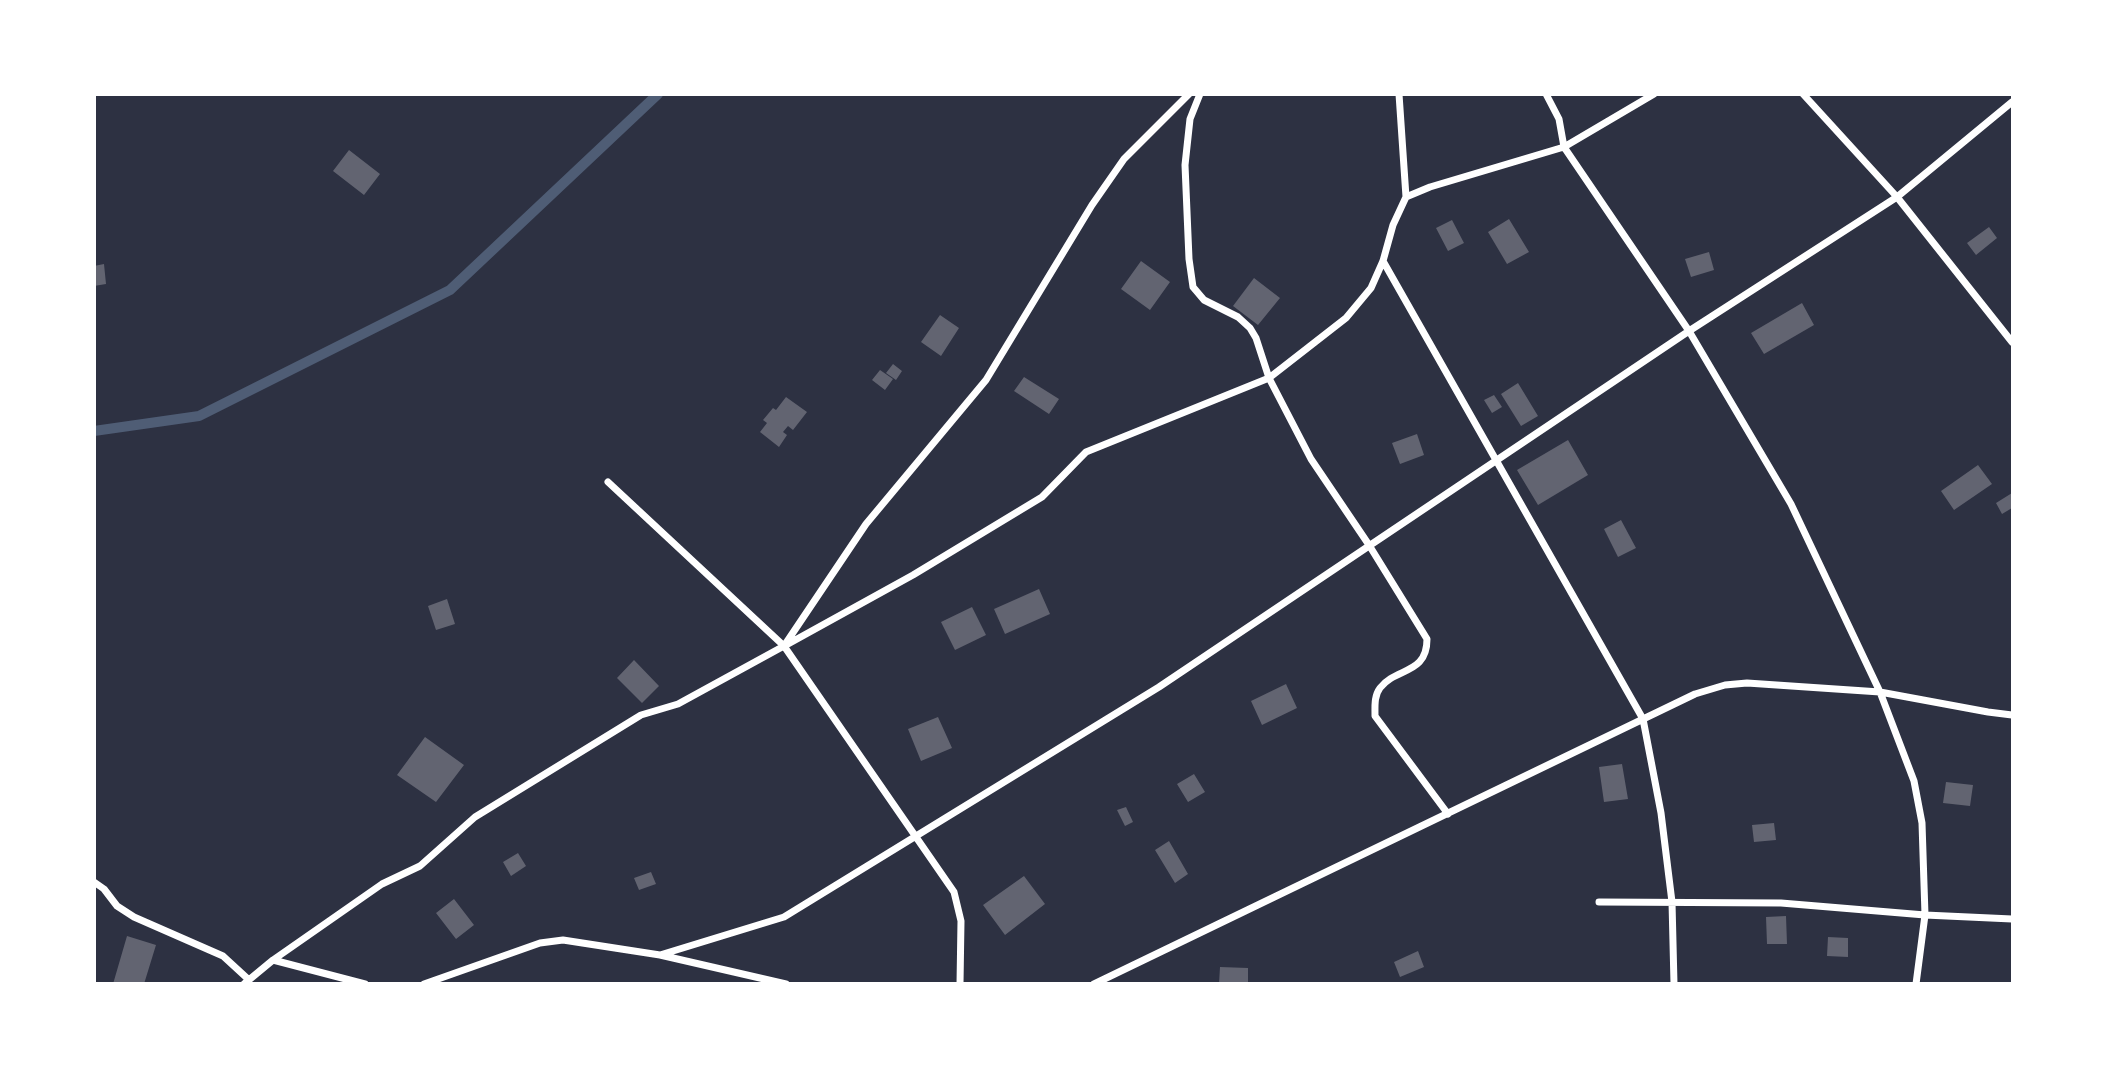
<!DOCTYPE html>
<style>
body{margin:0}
#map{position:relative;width:2107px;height:1078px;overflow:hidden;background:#2d3142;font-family:"Exo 2",sans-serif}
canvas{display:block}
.frame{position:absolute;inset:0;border:96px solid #fff;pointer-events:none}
</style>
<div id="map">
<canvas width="2107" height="1078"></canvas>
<div class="frame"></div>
</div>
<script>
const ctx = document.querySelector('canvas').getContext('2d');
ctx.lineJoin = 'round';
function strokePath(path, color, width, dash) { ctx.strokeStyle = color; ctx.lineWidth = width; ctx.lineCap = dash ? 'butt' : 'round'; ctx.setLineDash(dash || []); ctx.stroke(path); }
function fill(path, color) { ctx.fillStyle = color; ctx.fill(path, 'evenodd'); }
strokePath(new Path2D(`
 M94,431L199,416L450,290L658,94`), '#4f5d75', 10);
fill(new Path2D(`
 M349,150L380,174L364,195L333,171Z
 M1509,219L1529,252L1507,264L1488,232Z
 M1452,220L1464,243L1448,251L1436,228Z
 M1989,227L1997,238L1976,255L1967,243Z
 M1709,252L1714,270L1691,277L1685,259Z
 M1141,261L1170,282L1150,310L1121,289Z
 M104,264L106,284L94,286V266Z
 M1254,278L1280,298L1258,325L1233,306Z
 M1802,303L1814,325L1764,354L1751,333Z
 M940,315L959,328L941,356L921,342Z
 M893,364L902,371L896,380L886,373Z
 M880,370L893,379L885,390L872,380Z
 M1024,377L1059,399L1049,414L1014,391Z
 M1518,383L1538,416L1521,426L1501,394Z
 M1494,395L1502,407L1492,413L1484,400Z
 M786,397L807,412L793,430L788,426L783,432L787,435L779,447L760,432L767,423L763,420L773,408L776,410Z
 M1417,434L1424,455L1400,464L1392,443Z
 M1568,440L1588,475L1538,505L1517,470Z
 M1978,465L1992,484L1954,510L1941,491Z
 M2012,493V508L2002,514L1996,503Z
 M1621,520L1636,548L1618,557L1604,529Z
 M1039,589L1050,614L1005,634L994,609Z
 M447,599L455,624L436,630L428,606Z
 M972,607L986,635L955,650L941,622Z
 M634,660L659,686L642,703L617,678Z
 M1286,684L1297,708L1262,725L1251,701Z
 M938,717L952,748L921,761L908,729Z
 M425,737L464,765L436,802L397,775Z
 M1622,764L1628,799L1604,802L1599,767Z
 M1194,774L1205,792L1188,802L1177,784Z
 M1946,782L1973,785L1970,806L1943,803Z
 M1126,807L1133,822L1125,826L1117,810Z
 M1774,823L1776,840L1754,842L1752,825Z
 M1169,841L1188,874L1175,883L1155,850Z
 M518,853L526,866L511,876L503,862Z
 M651,872L656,884L639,890L634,878Z
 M1024,876L1045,904L1005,935L983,905Z
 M454,899L474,925L456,939L436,913Z
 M1786,916L1787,944H1767L1766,917Z
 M127,936L156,945L144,984H113Z
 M1828,937L1848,938V957L1827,956Z
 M1418,951L1424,967L1400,977L1394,962Z
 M1220,967L1248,968V984H1219Z`), '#626471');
strokePath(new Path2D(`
 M1200,94L1190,119L1185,165L1189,259L1193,287L1204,300L1238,317L1250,328L1256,338L1269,378L1311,459L1369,545L1427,639C1427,675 1396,667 1380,688C1374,696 1375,706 1375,716L1448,814
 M1546,94L1559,119L1564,147L1689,331L1791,504L1880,692L1914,781L1922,823L1925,915L1916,984
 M1803,94L1897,197L2012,342
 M1406,197L1430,187L1564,147L1654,94
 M1383,261L1643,719L1661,813L1672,902L1674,984
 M608,482L784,646L954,892L961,921L960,984
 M788,644L913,575L1042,497L1086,452L1269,378L1346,318L1371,288L1383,261L1393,225L1406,197L1399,94
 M94,882L104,889L117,906L134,917L223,956L248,979
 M1599,902L1781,903L1925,915L2012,919
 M660,955L784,917L1159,687L1689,331L1897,197L2012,102
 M273,960L365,984
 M244,984L273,960L382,884L420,866L475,817L641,715L678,704L784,646L866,524L986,380L1092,205L1124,159L1189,94
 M424,984L540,943L563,940L660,955L786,984
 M1094,984L1695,694L1725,685L1747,683L1880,692L1988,712L2012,715`), '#fff', 7);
</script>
